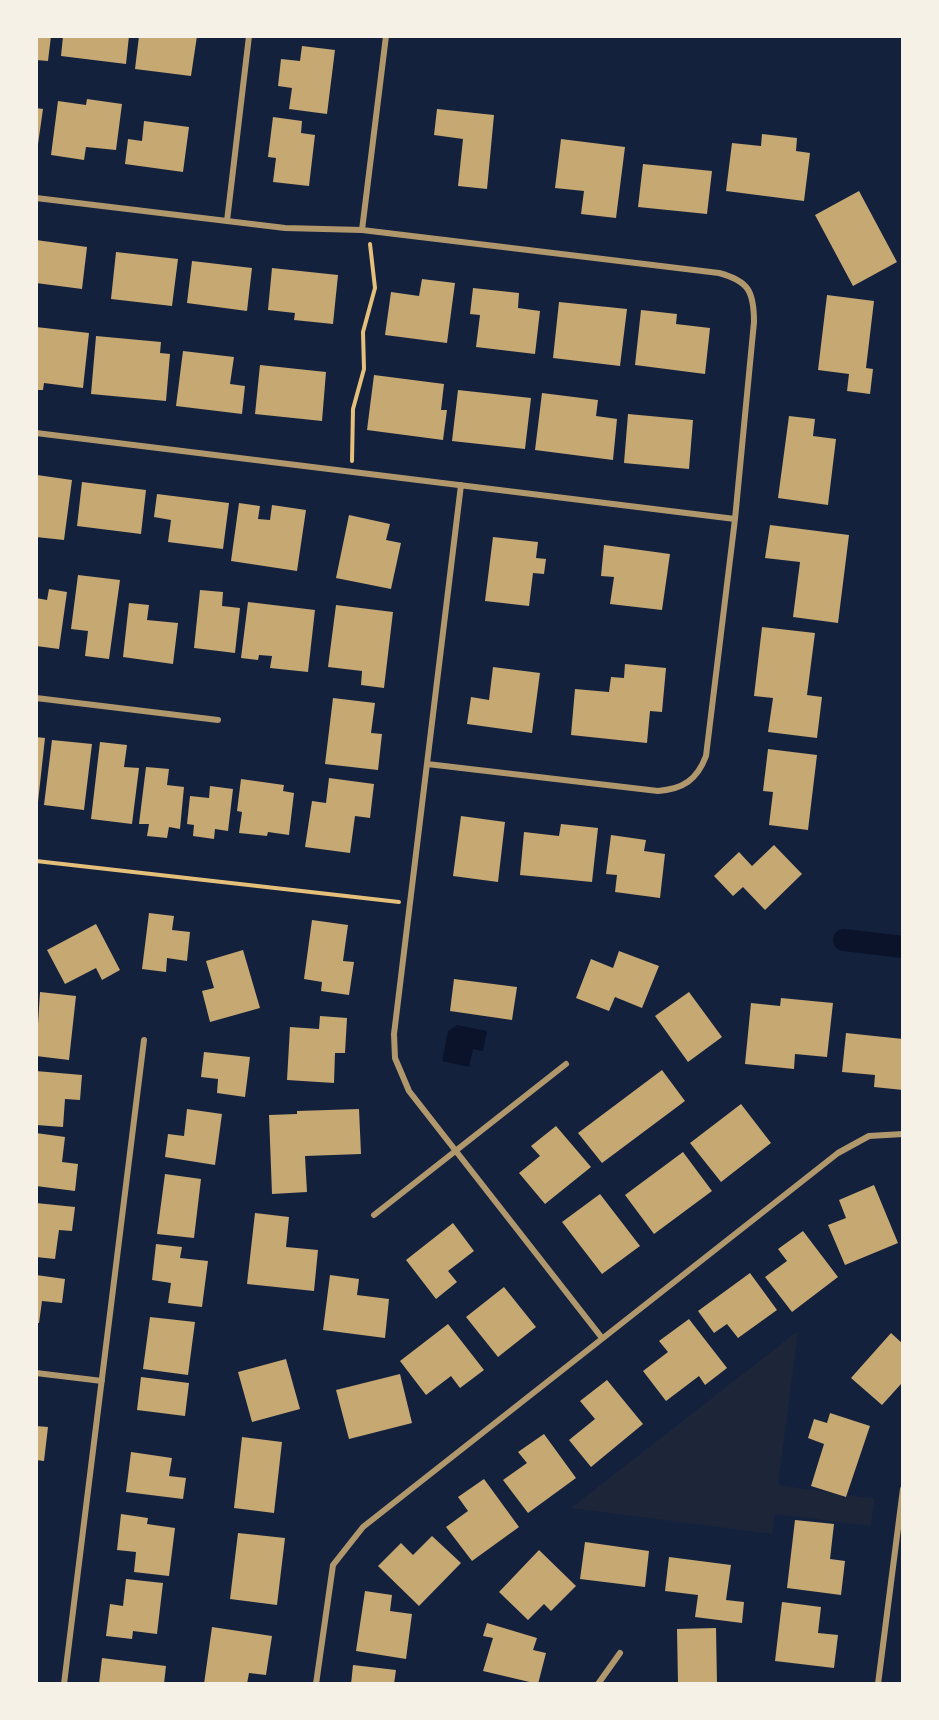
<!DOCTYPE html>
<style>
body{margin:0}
#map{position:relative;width:939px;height:1720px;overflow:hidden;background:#14213d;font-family:Quicksand,sans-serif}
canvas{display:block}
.frame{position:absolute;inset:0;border:38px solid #f6f1e7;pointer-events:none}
</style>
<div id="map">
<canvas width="939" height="1720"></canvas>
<div class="frame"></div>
</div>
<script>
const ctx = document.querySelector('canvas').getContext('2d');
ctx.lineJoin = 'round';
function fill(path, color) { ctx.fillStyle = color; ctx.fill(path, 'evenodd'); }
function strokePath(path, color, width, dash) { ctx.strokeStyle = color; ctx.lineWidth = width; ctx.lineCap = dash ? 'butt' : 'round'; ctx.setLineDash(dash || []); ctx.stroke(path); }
fill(new Path2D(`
 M798,1331L778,1485L874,1499L871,1526L775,1514L772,1534L571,1508Z`), '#1d2539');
fill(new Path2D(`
 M457,1025L487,1031L483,1051L473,1049L469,1067L442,1061L448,1031Z`), '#0b132b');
strokePath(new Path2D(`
 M844,940L903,947`), '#0b132b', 22);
fill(new Path2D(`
 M36,36H51L48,61L36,60Z
 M63,36H129L126,64L61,56Z
 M139,36H197L191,76L135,69Z
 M302,46L335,50L327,114L289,109L292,88L278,86L281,59L300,61Z
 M87,99L122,104L116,150L86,147L84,160L51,155L58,101L86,105Z
 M36,108L43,109L37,151H36Z
 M437,109L494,115L487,189L458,186L463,139L434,135Z
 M273,117L302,121L301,133L315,135L309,186L273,182L276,158L268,157Z
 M144,121L189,127L183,172L125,164L128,139L142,141Z
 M762,134L797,138L796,151L810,153L804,201L726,191L732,143L761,146Z
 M561,139L625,147L616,218L581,214L584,191L555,188Z
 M643,164L712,171L707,214L638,207Z
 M859,191L897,262L853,286L815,215Z
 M36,240L87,247L82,289L36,283Z
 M116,252L178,259L172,306L111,299Z
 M192,261L252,268L247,311L187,303Z
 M272,268L338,275L333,324L294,320L295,313L268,310Z
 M422,279L455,283L447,343L385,335L391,292L419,296Z
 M473,288L519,293L518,308L540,311L535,354L476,347L480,315L470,314Z
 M827,295L874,301L866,368L873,369L870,394L847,391L849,374L818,370Z
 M559,302L627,309L620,366L553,358Z
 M641,310L677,314L676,324L710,328L705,374L635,365Z
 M36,327L89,333L83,388L44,383L43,390H36Z
 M96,336L161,342L160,353L170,354L166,401L91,394Z
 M183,351L234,357L230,384L245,386L242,414L176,406Z
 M260,365L326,372L322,421L255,414Z
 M374,375L444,384L441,410H447L443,440L367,430Z
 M458,390L531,398L525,449L452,441Z
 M542,393L598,400L596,416L617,419L613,460L535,450Z
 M628,414L693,420L689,469L624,463Z
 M789,416L815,419L813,436L836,439L828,505L778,498Z
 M37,475L72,480L64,540L36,537Z
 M82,482L146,490L141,534L77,526Z
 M157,494L229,503L223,549L168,542L171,520L154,517Z
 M239,503L260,506L258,519L270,520L272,505L306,510L297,571L231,561Z
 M349,515L390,524L386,540L401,543L391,589L336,578Z
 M770,525L849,535L838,623L793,617L800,562L765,558Z
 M493,537L538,542L536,558L546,559L544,574L533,573L529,606L485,601Z
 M604,545L670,554L662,610L610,604L614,577L601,576Z
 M78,575L120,580L109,659L85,656L88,631L71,629Z
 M49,589L67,592L59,649L36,646V598L47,600Z
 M200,590L223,592L222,606L240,608L235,653L194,648Z
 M248,602L315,610L308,672L270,668L272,656L259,655L258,660L241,658Z
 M129,603L149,605L147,620L178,623L173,664L123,657Z
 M336,605L393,612L384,688L361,685L362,671L328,667Z
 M762,627L815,633L807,695L822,697L817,738L768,732L773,698L754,696Z
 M625,664L666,668L662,712L650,711L647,743L571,735L575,689L609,692L611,677L624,678Z
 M493,667L540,673L532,733L467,724L471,697L489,700Z
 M333,698L375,703L371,733L382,734L378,770L325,764Z
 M36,737L45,738L38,802H36Z
 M52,740L92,744L84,810L44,805Z
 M100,742L127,745L124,767L139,768L132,824L91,819Z
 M768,749L817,755L808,830L769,825L773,792L763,791Z
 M146,767L169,769L167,785L184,787L180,829L169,827L167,838L147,836L149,824H139Z
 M329,778L374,784L370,818L355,816L350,853L305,847L312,801L326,803Z
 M241,779L284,785L283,791L294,793L289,835L268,832L267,836L239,833L242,812L237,811Z
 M210,786L233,789L228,831L215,829L214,839L193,836L194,825L187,824L190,796L209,798Z
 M461,816L505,822L498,882L453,876Z
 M561,824L598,828L592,882L520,875L524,832L559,836Z
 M611,835L646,840L644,851L665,854L660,898L615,892L617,875L606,874Z
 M774,845L802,874L765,910L743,887L733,896L714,876L739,852L752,866Z
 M149,913L174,916L172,930L190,932L187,961L167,958L166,972L142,969Z
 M312,920L348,925L343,961L354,962L349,995L321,991L322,982L304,979Z
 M96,924L120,970L102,980L96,968L65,984L47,950Z
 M243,950L260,1008L210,1022L202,991L214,988L206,961Z
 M619,951L659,966L642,1008L615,997L609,1011L576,998L591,959L613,968Z
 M454,979L517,987L512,1020L450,1011Z
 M40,992L76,996L69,1060L36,1056Z
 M689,992L722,1037L688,1062L655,1016Z
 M781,998L833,1003L827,1057L795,1054L794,1069L745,1064L751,1003L780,1006Z
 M320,1016L347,1018L345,1053H335L334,1083L287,1080L290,1027L319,1029Z
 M846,1033L903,1039V1090L874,1087L875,1075L842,1072Z
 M204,1052L250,1057L245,1097L217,1093L218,1079L201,1077Z
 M662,1070L685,1101L602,1163L578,1133Z
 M36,1071L82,1075L80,1100L65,1099L63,1127L36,1125Z
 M741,1104L771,1143L721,1182L690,1143Z
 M187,1109L222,1114L215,1165L165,1157L168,1134L184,1136Z
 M359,1109L361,1154L305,1156L307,1192L272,1194L269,1115L297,1114V1111Z
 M556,1126L591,1167L545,1204L519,1173L540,1156L531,1146Z
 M36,1133L65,1137L62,1162L78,1164L75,1191L36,1186Z
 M683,1152L712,1191L654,1234L625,1195Z
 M165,1174L201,1179L194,1238L157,1234Z
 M874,1185L898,1243L845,1265L828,1225L846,1218L839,1200Z
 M600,1194L640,1246L602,1274L562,1222Z
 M36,1203L75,1207L72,1231L59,1230L55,1259L36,1257Z
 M255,1213L289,1217L286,1247L318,1250L314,1291L247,1284Z
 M453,1223L474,1251L448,1271L457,1282L436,1299L406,1260Z
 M803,1231L838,1277L792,1312L765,1277L787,1261L778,1249Z
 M156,1244L182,1247L180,1258L208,1261L202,1307L168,1303L171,1283L152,1280Z
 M750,1273L777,1310L738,1338L727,1324L714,1333L698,1311Z
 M36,1275L65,1279L62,1303L42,1301L39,1323H36Z
 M330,1275L359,1279L357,1295L389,1299L385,1338L323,1330Z
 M504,1287L536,1327L498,1357L466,1317Z
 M150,1317L195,1322L188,1375L143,1369Z
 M689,1319L727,1368L705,1385L699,1376L666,1401L643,1371L668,1352L659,1341Z
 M448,1324L484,1370L460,1388L451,1376L426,1395L400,1361Z
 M891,1333L903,1344V1385L901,1384L882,1405L851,1378Z
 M286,1359L300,1409L252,1422L238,1372Z
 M400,1374L412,1423L349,1439L336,1390Z
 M141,1377L189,1383L185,1416L137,1410Z
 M607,1380L643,1424L591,1467L569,1440L595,1419L580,1401Z
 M830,1413L870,1426L846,1497L811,1486L824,1444L808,1438L814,1419L827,1423Z
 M36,1426L48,1427L44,1461L36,1460Z
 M544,1434L576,1478L528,1513L503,1480L527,1463L518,1452Z
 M242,1437L282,1442L274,1513L234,1508Z
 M131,1452L172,1458L169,1476L186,1478L183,1499L126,1492Z
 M484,1479L519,1527L472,1561L446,1527L468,1511L458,1497Z
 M121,1514L148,1518L147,1524L175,1528L169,1576L134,1572L136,1552L117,1550Z
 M795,1520L834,1524L830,1559L845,1561L841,1595L787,1588Z
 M238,1533L285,1538L277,1605L230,1599Z
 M432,1536L461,1563L419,1606L378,1566L401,1543L413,1555Z
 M585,1542L649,1551L645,1587L580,1579Z
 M539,1550L576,1586L551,1611L544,1604L528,1620L499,1592Z
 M669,1557L731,1565L726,1600L744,1602L742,1623L695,1617L698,1595L665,1591Z
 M126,1579L163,1583L157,1634L133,1631L132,1639L106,1636L110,1604L123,1606Z
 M365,1591L392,1595L390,1611L412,1614L406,1659L356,1651Z
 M782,1602L821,1607L818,1633L838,1635L834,1668L775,1661Z
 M487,1623L537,1638L533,1650L546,1653L538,1684L483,1671L493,1638L483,1636Z
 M212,1627L272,1636L266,1675L249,1673L247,1684H204Z
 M716,1628L717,1684H678L677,1629Z
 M102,1658L166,1666L164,1684H99Z
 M353,1665L396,1670L394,1684H351Z`), '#c6a872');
strokePath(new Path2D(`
 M352,461L353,409L364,369L363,332L375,288L370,244
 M36,861L399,902`), '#e5c07b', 4);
strokePath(new Path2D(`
 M36,198L285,228L362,230L719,273C749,281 754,292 754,322L735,519L706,756C697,780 683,789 658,791L427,764
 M227,221L249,36
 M362,230L386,36
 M36,433L735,519
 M461,485L394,1034L395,1058L409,1091L602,1338
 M36,698L218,720
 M374,1215L566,1064
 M36,1373L102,1381
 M64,1684L144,1040
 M316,1684L333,1565L363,1527L838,1153L869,1136L903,1134
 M598,1684L620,1653
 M878,1684L903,1489`), '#b1986c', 6);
</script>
